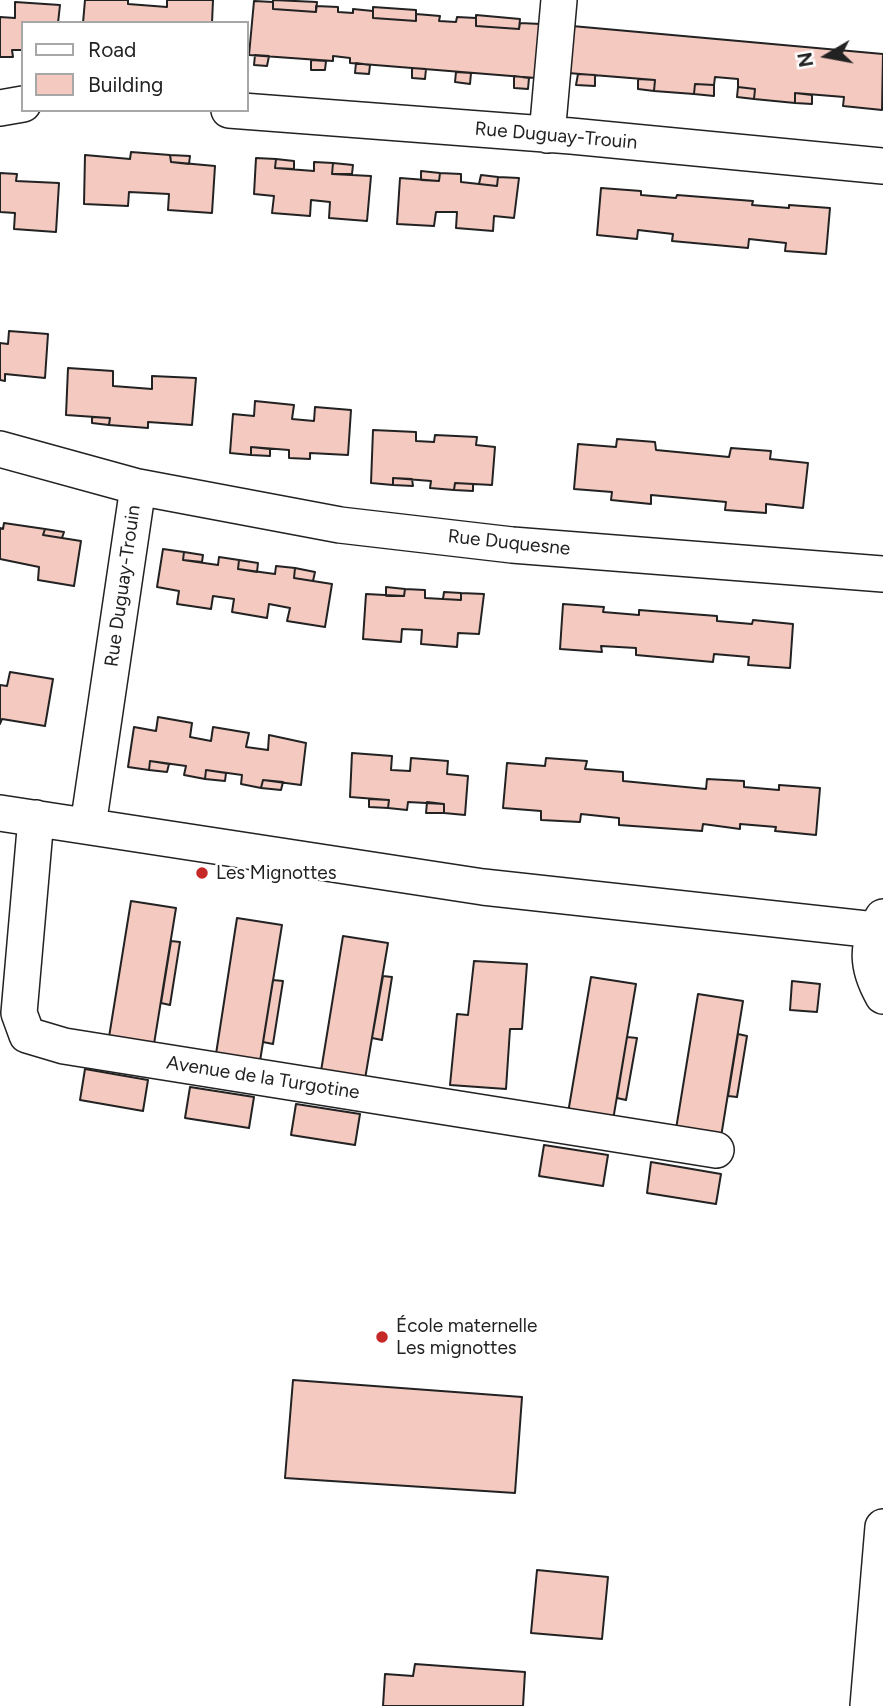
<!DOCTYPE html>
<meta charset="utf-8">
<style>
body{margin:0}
#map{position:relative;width:883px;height:1706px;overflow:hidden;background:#fff;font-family:Figtree,sans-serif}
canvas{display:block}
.legend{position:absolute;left:21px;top:21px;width:228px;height:91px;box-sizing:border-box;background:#fff;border:2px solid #a7a7a7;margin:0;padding:9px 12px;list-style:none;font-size:21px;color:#222}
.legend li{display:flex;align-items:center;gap:14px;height:35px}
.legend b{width:35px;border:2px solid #a7a7a7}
.north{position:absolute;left:792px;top:21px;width:70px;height:70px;-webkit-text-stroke:5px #fff;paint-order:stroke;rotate:260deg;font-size:19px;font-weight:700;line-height:28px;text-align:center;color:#222}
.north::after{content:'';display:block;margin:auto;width:24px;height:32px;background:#222;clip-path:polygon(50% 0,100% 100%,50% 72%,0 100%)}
</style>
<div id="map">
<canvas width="883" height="1706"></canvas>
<ul class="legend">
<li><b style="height:9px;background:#fff"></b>Road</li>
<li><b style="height:19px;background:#f3c9c0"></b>Building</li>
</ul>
<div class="north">N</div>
</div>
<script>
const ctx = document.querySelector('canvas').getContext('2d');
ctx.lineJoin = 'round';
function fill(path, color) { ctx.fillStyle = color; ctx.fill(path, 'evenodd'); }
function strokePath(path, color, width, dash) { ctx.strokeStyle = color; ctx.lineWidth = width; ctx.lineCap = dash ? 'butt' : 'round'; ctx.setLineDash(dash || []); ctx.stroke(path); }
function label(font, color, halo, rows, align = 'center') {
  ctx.font = font + ' Figtree,sans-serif'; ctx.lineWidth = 5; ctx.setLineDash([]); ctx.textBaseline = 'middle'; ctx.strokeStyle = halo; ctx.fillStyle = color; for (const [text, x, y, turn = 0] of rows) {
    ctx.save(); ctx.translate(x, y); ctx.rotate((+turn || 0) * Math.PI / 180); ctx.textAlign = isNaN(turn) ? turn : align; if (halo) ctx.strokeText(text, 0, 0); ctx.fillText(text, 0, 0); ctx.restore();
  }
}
const building = new Path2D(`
 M85,0H128V4L167,7V0H213L212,23H83Z
 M273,0L317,2L316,12L273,9Z
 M254,1L273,2V9L316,12V6L338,7V12L353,13V9L373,11V18L416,21V14L440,16L439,21L456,22L457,17L476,18V26L519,29L520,23L541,24L536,78L350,63V58L333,56V61L249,55Z
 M15,2L60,5L58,23H23V50H12L13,57H0V17L15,18Z
 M373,7L416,10V21L373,18Z
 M476,15L520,19L519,29L476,26Z
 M572,26L883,54L882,110L843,106L844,97L795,93V103L754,99L755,89L738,87V79L715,77L714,85L695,84L694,94L654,91L655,80L568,73Z
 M255,55L269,56L267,66L254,65Z
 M311,60L326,61L325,70H311Z
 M356,63L370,65L369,74L355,73Z
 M412,68L426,69L425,79L412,78Z
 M456,72L471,73L470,84L455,82Z
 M578,74L595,75V86L576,85Z
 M514,76L529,78L528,89L514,88Z
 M638,79L655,80L654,91L638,89Z
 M695,84L714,85V96L694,94Z
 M738,87L755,89L754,99L737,97Z
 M795,93L812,95V104L795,103Z
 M131,152L170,155L171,162L215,166L212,213L168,210L169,194L129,192L128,206L84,204L85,155L130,159Z
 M170,155L190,156L189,164L171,162Z
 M256,158L276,159L275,168L314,171V162L333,163L332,174L371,176L367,221L329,218L330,202L311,200L310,216L272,213L274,196L254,194Z
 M276,159L294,161V169L275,168Z
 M333,163L353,165L352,174H332Z
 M421,171L440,173L439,181L421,180Z
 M0,173L17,174L16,181L59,183L56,232L14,229L15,213L0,212Z
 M440,173L461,174V182L497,186L498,177L519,178L514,218L494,216L493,231L456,228L457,212H436L434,226L397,224L400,178L439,181Z
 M481,175L498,177L497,186L479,184Z
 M601,188L641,191V195L676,198L677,195L753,201L752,205L789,208V205L830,208L826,254L785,251L786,243L749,239L748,248L672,241L673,234L638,230L637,239L597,235Z
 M9,331L48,334L45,378L5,374V381L0,380V343L8,344Z
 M68,368L113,371V386L152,389V376L196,378L192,425L148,422V428L109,425L110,418L66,415Z
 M255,401L294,405L292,419L314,421L315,407L351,410L348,455L310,453V459L289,458V450L251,447V455L230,453L233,414L254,416Z
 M92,417L110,418L109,425L92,423Z
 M373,430L416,432V441L434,442L435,435L477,437L476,445L495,447L492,485L455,483L454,490L430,488L431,481L393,478V485L371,483Z
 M617,439L655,442L656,450L729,457L731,448L771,451L770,459L808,463L803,508L766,504V513L725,510L726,502L651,495V504L611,500L612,492L574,489L578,444L616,447Z
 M251,447L270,449V456L251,455Z
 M393,478L412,479L413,486L393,485Z
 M455,483L473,484V491L454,490Z
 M4,523L45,529L43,535L81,541L74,586L38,580L39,567L0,559V528L3,529Z
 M45,529L64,532L62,538L43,535Z
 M163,549L184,552L183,560L218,565L219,557L239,560L238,569L275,574L276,566L295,568L294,578L332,584L325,627L287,621L290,608L269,604L267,618L232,612L234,599L213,596L211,609L177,604L179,591L157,587Z
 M184,552L203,555L202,562L183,560Z
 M239,560L258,563L257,572L238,569Z
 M295,568L315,572L313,581L294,578Z
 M386,587L405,589L404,596H386Z
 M405,589L425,590V598L461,600V593L484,594L479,634L458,633L457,647L421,644L422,630L402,629L401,642L363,639L366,594L404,596Z
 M444,592L461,593V600L443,599Z
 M563,604L604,607L603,612L639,615V610L717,616V621L752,624L753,620L793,624L790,668L748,665L749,657L714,654L713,662L636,655V648L601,646L602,652L560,649Z
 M10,672L53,679L45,726L2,719L0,724V685L7,686Z
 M158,717L192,723L190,737L211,741L213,727L249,733L246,747L268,750L269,735L306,743L301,785L263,780L261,788L241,784L242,775L206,770L205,779L184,775L186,766L150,761L149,770L128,767L134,727L156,731Z
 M352,753L392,756L391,770L410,771L411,758L448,761L447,774L468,776L465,815L444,813V804L408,802L407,810L388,808L389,800L350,797Z
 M546,758L587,761L585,769L623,772V781L706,789L707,779L744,781V787L779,790V785L820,788L816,835L775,831L776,827L740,824V829L703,824L702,831L619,825V818L581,814L580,822L541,820V811L503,808L507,763L545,766Z
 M150,761L169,764L167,772L149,770Z
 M206,770L226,773L225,781L205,779Z
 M263,780L283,782L281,790L261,788Z
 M369,799L389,800L388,808L369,807Z
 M427,802L444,804V813H426Z
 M131,901L176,908L154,1044L109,1037Z
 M237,918L282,925L260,1061L216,1054Z
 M343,936L388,943L365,1079L321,1071Z
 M171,941L180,942L170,1005L161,1003Z
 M474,961L527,964L522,1029H510L506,1089L450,1085L457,1014L468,1015Z
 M383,976L392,977L382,1040L372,1038Z
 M591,977L636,984L613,1120L568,1113Z
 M273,980L283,981L273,1044L263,1042Z
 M792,981L820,984L817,1012L790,1010Z
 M698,994L743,1001L721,1137L676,1129Z
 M738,1034L747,1036L737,1097L728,1096Z
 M627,1037L637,1038L626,1100L617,1098Z
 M85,1069L148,1080L143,1111L80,1100Z
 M190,1087L254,1097L249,1128L185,1118Z
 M296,1104L360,1114L355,1145L291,1135Z
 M544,1145L608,1155L603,1186L539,1176Z
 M651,1162L721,1174L716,1204L647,1193Z
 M293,1380L522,1397L515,1493L285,1478Z
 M537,1570L608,1577L602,1639L531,1633Z
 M415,1664L525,1672L523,1706H383L385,1674L413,1676Z`);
fill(building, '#f3c9c0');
strokePath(building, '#222', 2);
const street = new Path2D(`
 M0,108L23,104
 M229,110L571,136L883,166
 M547,135L559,0
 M0,449L138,487L340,525L512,545L883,574
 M0,813L483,887L875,930
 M36,818L19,1013L27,1035L64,1046L716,1150
 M88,826L138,487
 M883,917C865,945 867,968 883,996
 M868,1706L883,1527`);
strokePath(street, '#222', 38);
strokePath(street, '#fff', 35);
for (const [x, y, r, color] of [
 [202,873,7,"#c62828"],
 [382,1337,7,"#c62828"]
]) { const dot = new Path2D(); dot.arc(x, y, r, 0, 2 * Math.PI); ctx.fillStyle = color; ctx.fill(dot); strokePath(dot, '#fff', 2.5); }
label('19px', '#222', '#fff', [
 ["Rue Duguay-Trouin",556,136,5],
 ["Rue Duquesne",509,543,6],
 ["Rue Duguay-Trouin",123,586,-82],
 ["Avenue de la Turgotine",263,1078,9]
]);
label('19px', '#222', '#fff', [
 ["Les Mignottes",216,873],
 ["École maternelle",396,1326],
 ["Les mignottes",396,1348]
], 'left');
</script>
